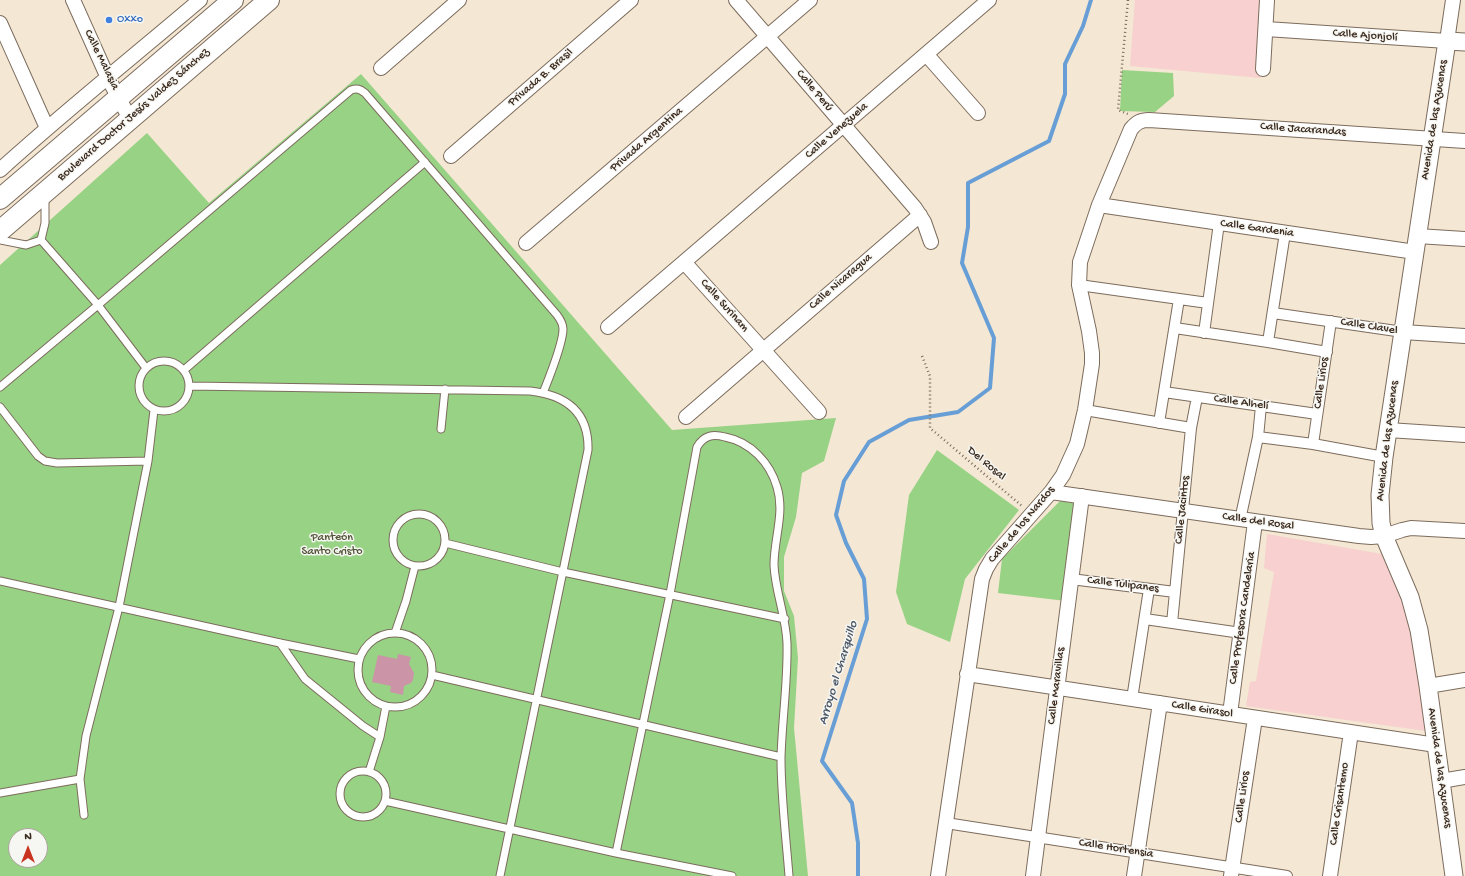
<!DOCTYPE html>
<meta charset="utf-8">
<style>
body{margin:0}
#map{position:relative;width:1465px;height:876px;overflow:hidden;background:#f4e7d3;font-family:"Gochi Hand",sans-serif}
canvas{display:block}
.north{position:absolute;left:8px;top:828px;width:40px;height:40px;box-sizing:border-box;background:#f6f6f2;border:1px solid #aba49d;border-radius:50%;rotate:0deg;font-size:11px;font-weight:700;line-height:16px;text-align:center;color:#3b2a1e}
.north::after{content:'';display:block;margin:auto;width:14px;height:18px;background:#c8321e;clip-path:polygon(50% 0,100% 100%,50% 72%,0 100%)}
</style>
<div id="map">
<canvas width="1465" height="876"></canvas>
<div class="north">N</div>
</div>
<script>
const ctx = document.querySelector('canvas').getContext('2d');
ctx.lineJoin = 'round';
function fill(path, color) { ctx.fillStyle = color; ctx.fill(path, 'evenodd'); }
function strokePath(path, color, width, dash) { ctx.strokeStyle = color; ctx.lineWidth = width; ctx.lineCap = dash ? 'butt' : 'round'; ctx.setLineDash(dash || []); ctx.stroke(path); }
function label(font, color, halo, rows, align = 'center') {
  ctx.font = font + ' "Gochi Hand",sans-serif'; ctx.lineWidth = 3; ctx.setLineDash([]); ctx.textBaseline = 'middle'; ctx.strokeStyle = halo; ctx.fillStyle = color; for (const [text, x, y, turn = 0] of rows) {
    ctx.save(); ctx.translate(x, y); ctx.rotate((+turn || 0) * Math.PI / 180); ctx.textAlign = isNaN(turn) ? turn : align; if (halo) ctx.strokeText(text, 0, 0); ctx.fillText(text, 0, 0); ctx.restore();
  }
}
fill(new Path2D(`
 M1135,0H1264L1260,78L1130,66Z
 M1267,534L1382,554L1408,617L1426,731L1246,706L1250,682L1256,681L1274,572L1264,568Z`), '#f7d0cf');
fill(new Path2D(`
 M1122,70L1173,73L1174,96L1155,112L1120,111Z
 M361,74L672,430L836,418L824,461L802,473L796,517L784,557V591L794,616L798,658L794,728L808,876H0V265L147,133L209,203ZM16,836H40V860H16Z
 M937,450L1019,510L965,579L950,642L907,624L896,592L909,495Z
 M1060,501L1078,504L1066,601L998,593L1002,559Z`), '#98d285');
strokePath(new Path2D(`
 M858,876V843L852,803L822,761L867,619L864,579L846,543L836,515L844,481L869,442L909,420L958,412L990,388L994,338L962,263L968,227V183L1049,141L1065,94V64L1083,26L1091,0`), '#689ed6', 4);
fill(new Path2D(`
 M398,654L411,657L409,664L414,673L413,680L411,683L404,686L403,695L390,692L391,686L372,682L378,655L397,659Z`), '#cc94a7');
const service = new Path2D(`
 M0,240L26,245L41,240
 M41,240L98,305L146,368
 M41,240L45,223V196
 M139 386a25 25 0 1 1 50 0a25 25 0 1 1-50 0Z
 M184,370L425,162
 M190,386L530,391C566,395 589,412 588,450L500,876
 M0,387L98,305L351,90C357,88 360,89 365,93L557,315C560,319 563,323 563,329C563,344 549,378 543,393
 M0,407L38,456L45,461L57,463L148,461
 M441,429L445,389
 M393 540a26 26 0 1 1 52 0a26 26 0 1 1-52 0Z
 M445,543L563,572L785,619
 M0,581L280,643L359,659
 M358 670a37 37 0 1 1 74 0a37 37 0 1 1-74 0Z
 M395,633L406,601L415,566
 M280,643L305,679L363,726L380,737
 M432,675L781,757
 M340 794a23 23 0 1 1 46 0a23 23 0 1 1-46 0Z
 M369,772L380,737L386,706
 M0,793L80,779
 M385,801L616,853L732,876
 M84,815L80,779L86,736L119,607L148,461L154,410
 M616,853L670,594L697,447C704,435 713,434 725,437C751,442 770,463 777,487C785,513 774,538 774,565C775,591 786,616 787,643C788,681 782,719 781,758C781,797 786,837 789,876`);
const pedestrian = new Path2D(`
 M1079,285L1208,303
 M1273,313L1403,332
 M1175,328L1268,342L1327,352
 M1204,333L1219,223
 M1268,342L1285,233
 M1164,392L1317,414
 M1085,410L1191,428
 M1159,423L1179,299
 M1258,437L1313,444L1384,457
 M1313,444L1331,321
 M1240,520L1258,437L1261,406
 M1071,579L1175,592
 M1145,619L1241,633
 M1172,623L1191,428L1197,397
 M1132,699L1149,589
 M946,823L1287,876`);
const minor = new Path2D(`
 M73,0L108,78L130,119
 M736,0L915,208L924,222L931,242
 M0,23L47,128
 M1266,29L1447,41L1453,0
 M926,54L978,113
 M381,68L459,0
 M1263,69L1267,0
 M451,156L631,0
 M0,170C65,111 133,57 200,0
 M1099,205L1415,252
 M1417,236L1465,239
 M526,243L810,0
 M684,262L819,412
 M608,327L684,262L989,0
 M1403,332L1465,336
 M686,417L920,215
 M1388,430L1465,435
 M1051,492L1359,536L1371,537L1384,536L1402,530L1411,528L1465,531
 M967,674L1436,745
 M1428,686L1465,680
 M1230,714L1255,522
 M1441,781L1465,777
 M938,876L982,579L986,569L992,559L1051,492L1063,475L1077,444L1085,410L1092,364V353L1089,331L1079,285L1080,262L1099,205L1131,129C1137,122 1141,120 1149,120L1465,141
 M1033,876L1082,496
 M1134,876L1160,703
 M1231,876L1255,718
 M1330,876L1351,732`);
const tertiary = new Path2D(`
 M1454,876L1428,686L1419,630L1410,597L1384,536L1381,523L1380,495L1384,457L1447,41L1465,42`);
const secondary = new Path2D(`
 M0,199L233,0
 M0,231L269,0`);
strokePath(service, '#7c6c5d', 9);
strokePath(pedestrian, '#7c6c5d', 12);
strokePath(minor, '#7c6c5d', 16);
strokePath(tertiary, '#7c6c5d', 19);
strokePath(secondary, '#7c6c5d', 22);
strokePath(new Path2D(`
 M1128,0L1118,110L1128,114
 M922,356L930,376V428L1022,506`), '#7c6c5d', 2.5, [1, 3]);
strokePath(service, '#fff', 7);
strokePath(pedestrian, '#fff', 10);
strokePath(minor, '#fff', 14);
strokePath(tertiary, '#fff', 17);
strokePath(secondary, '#fff', 20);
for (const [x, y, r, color] of [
 [109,20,4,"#3f7fe0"]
]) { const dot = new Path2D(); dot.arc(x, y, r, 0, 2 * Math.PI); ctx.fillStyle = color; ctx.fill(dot); strokePath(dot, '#f6f6f2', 1.5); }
label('12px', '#366cbe', '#f6f6f2', [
 ["Oxxo",117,20]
], 'left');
label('12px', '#3b2a1e', '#f6f6f2', [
 ["Calle Ajonjolí",1365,36,4],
 ["Calle Malasia",101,60,64],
 ["Privada B. Brasil",541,78,-41],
 ["Calle Perú",814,91,50],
 ["Boulevard Doctor Jesús Valdez Sánchez",134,115,-41],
 ["Avenida de las Azucenas",1435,120,-81],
 ["Calle Jacarandas",1303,130,4],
 ["Calle Venezuela",837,131,-41],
 ["Privada Argentina",647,140,-41],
 ["Calle Gardenia",1257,229,8],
 ["Calle Nicaragua",841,282,-41],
 ["Calle Surinam",724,306,48],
 ["Calle Clavel",1369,327,9],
 ["Calle Lirios",1322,383,-82],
 ["Calle Alhelí",1241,403,8],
 ["Avenida de las Azucenas",1388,441,-83],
 ["Del Rosal",986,464,40],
 ["Calle Jacintos",1183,510,-84],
 ["Calle del Rosal",1258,522,8],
 ["Calle de los Nardos",1022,525,-50],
 ["Calle Tulipanes",1123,585,7],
 ["Calle Profesora Candelaria",1243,618,-82],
 ["Calle Maravillas",1057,686,-83],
 ["Calle Girasol",1202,710,9],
 ["Avenida de las Azucenas",1439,768,82],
 ["Calle Lirios",1243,797,-82],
 ["Calle Crisantemo",1340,804,-82],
 ["Calle Hortensia",1116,849,9]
]);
label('12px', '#525438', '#f6f6f2', [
 ["Panteón",332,538],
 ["Santo Cristo",332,552]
]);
label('italic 13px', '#4d5868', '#f6f6f2', [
 ["Arroyo el Charquillo",839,673,-73]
]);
</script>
